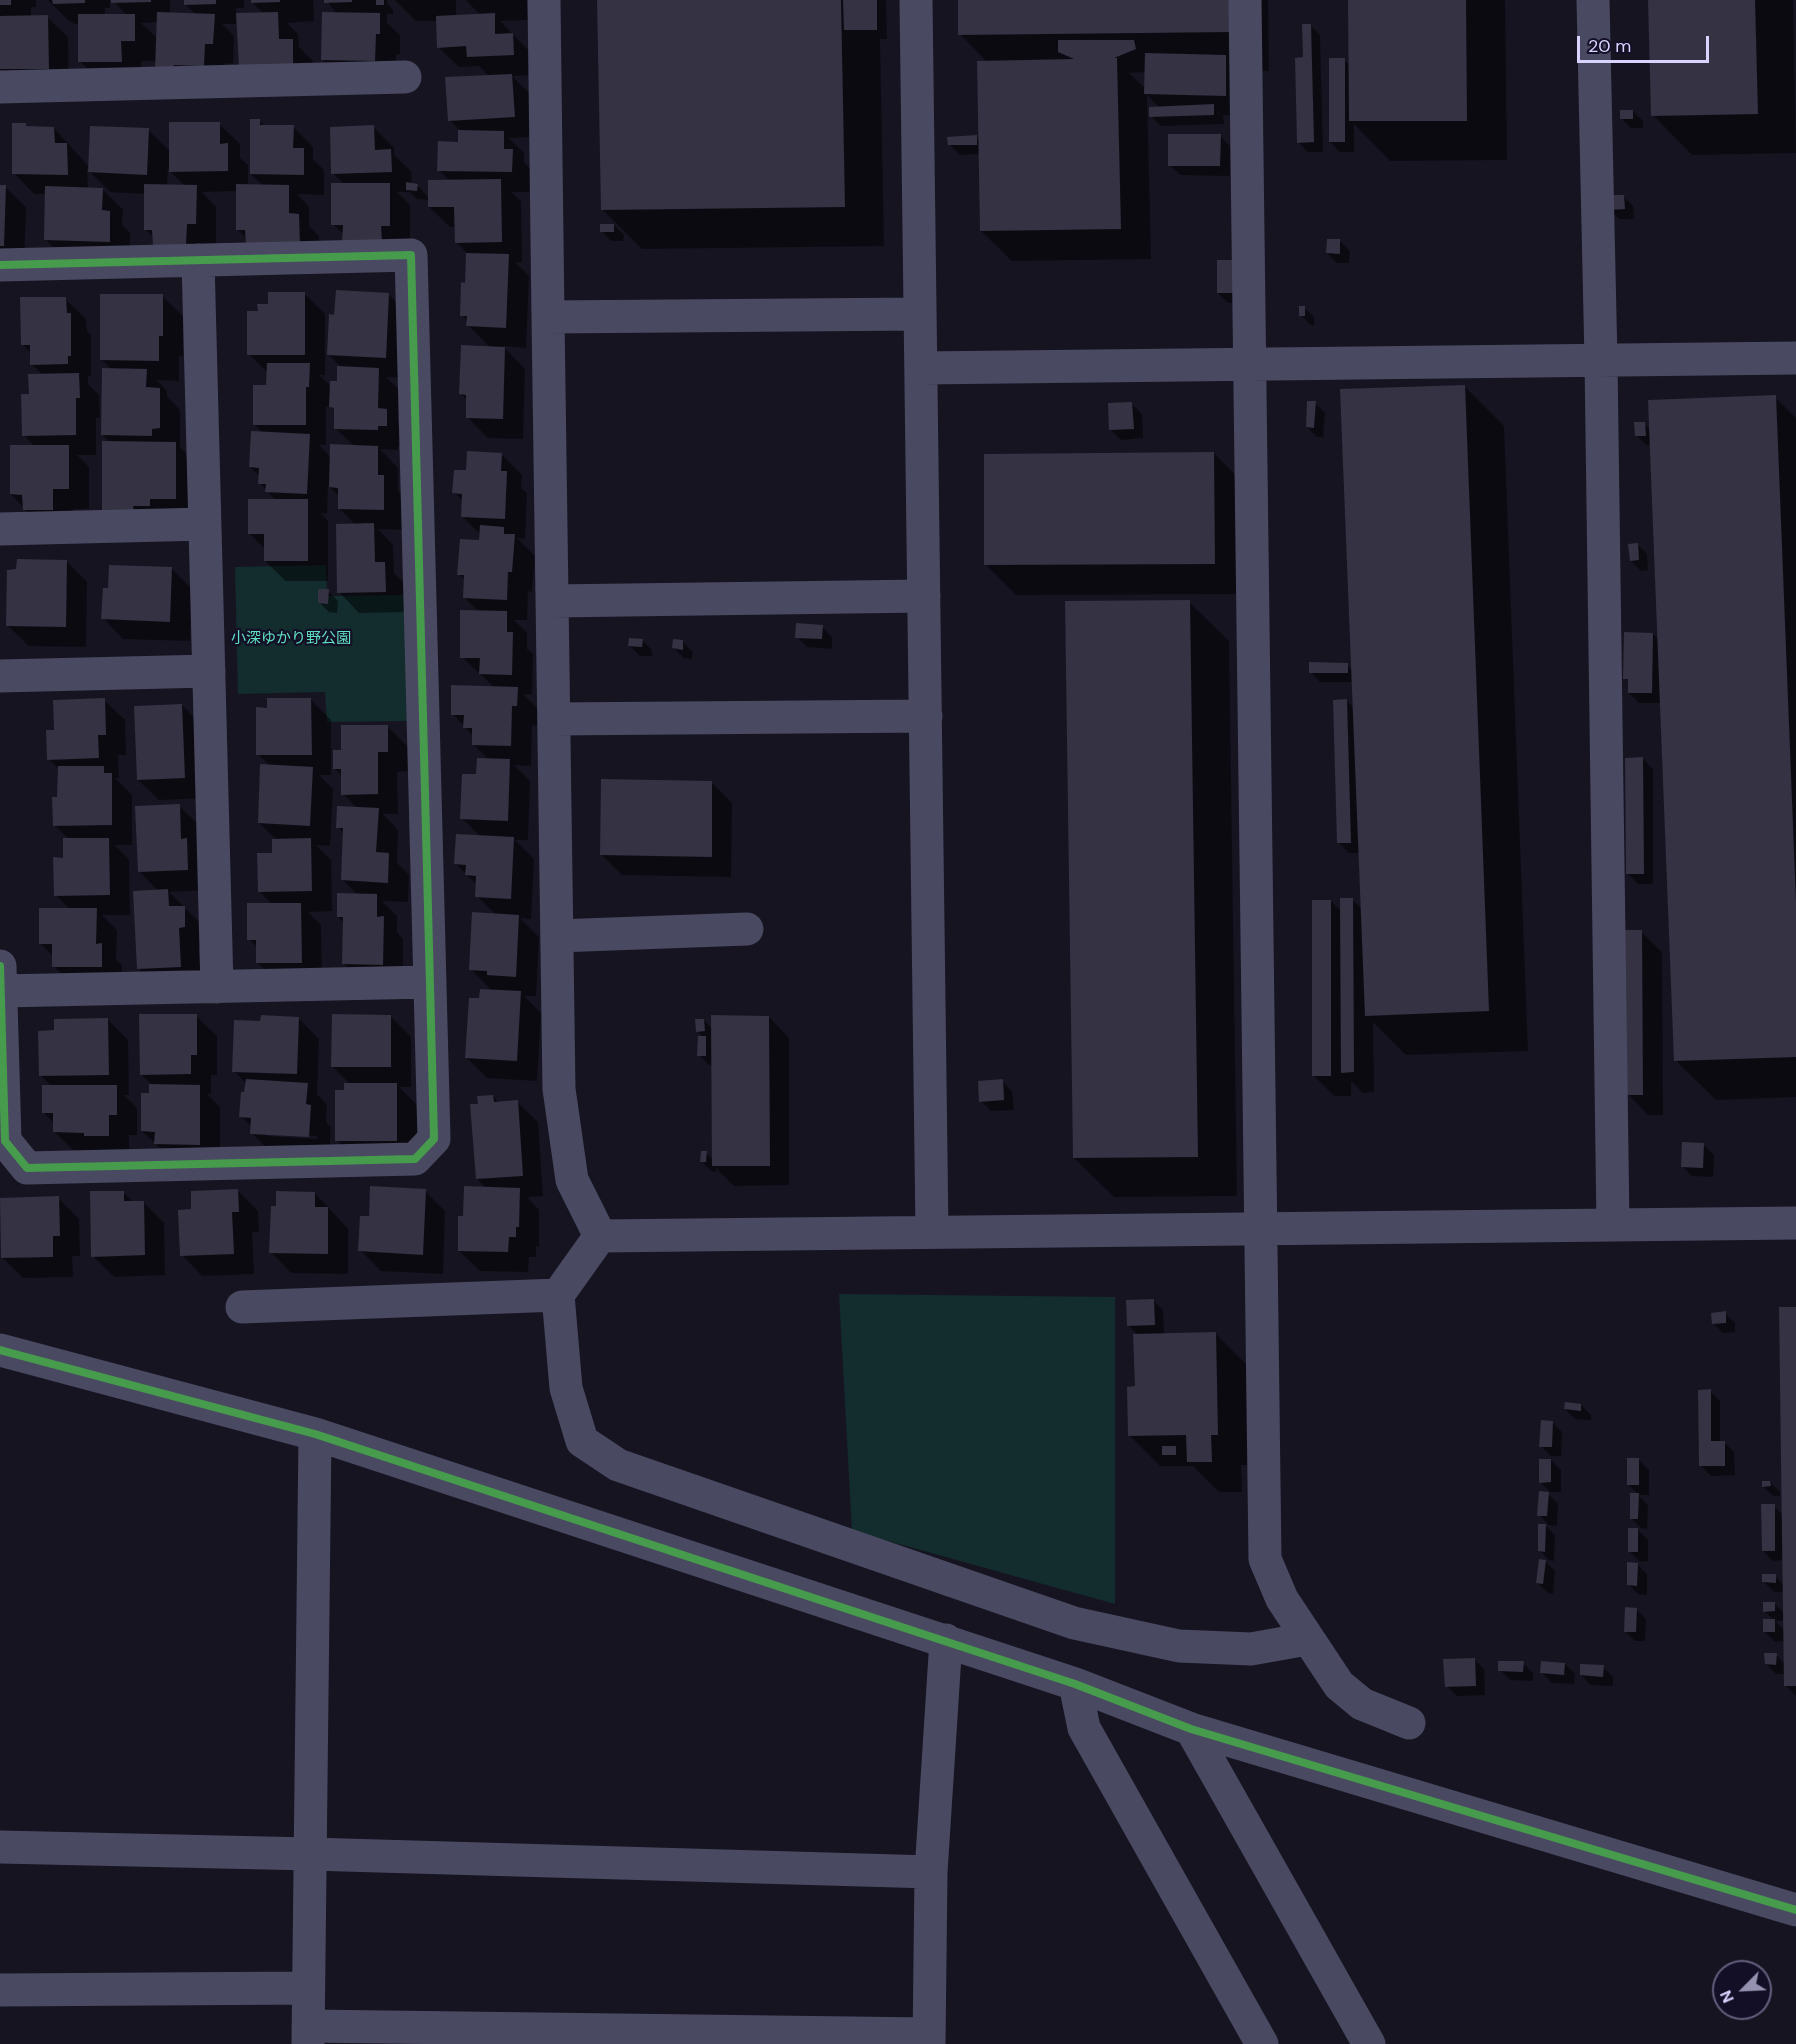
<!DOCTYPE html>
<meta charset="utf-8">
<style>
body{margin:0}
#map{position:relative;width:1796px;height:2044px;overflow:hidden;background:#161421;font-family:"DM Sans",sans-serif}
canvas{display:block}
.north{position:absolute;left:1712px;top:1960px;width:60px;height:60px;box-sizing:border-box;background:#130f26;border:2px solid #625e7d;border-radius:50%;rotate:246deg;font-size:16px;font-weight:700;line-height:24px;text-align:center;color:#d9d4ff}
.north::after{content:'';display:block;margin:auto;width:21px;height:27px;background:#9591b1;clip-path:polygon(50% 0,100% 100%,50% 72%,0 100%)}
.scale{position:absolute;left:1577px;top:36px;width:132px;height:27px;box-sizing:border-box;border:3px solid #d9d4ff;border-top:0;padding-left:8px;font-size:18px;line-height:21px;white-space:nowrap;color:#d9d4ff;-webkit-text-stroke:4px #130f26;paint-order:stroke}
</style>
<div id="map">
<canvas width="1796" height="2044"></canvas>
<div class="north">N</div>
<div class="scale">20 m</div>
</div>
<script>
const ctx = document.querySelector('canvas').getContext('2d');
ctx.lineJoin = 'round';
function fill(path, color) { ctx.fillStyle = color; ctx.fill(path, 'evenodd'); }
function strokePath(path, color, width, dash) { ctx.strokeStyle = color; ctx.lineWidth = width; ctx.lineCap = dash ? 'butt' : 'round'; ctx.setLineDash(dash || []); ctx.stroke(path); }
function label(font, color, halo, rows, align = 'center') {
  ctx.font = font + ' "DM Sans","Noto Sans JP",sans-serif'; ctx.lineWidth = 4.5; ctx.setLineDash([]); ctx.textBaseline = 'middle'; ctx.strokeStyle = halo; ctx.fillStyle = color; for (const [text, x, y, turn = 0] of rows) {
    ctx.save(); ctx.translate(x, y); ctx.rotate((+turn || 0) * Math.PI / 180); ctx.textAlign = isNaN(turn) ? turn : align; if (halo) ctx.strokeText(text, 0, 0); ctx.fillText(text, 0, 0); ctx.restore();
  }
}
fill(new Path2D(`
 M326,565L327,596L406,595L409,721L327,722L325,692L238,694L235,567Z
 M839,1294L1115,1297V1604L852,1531Z`), '#132c2d');
fill(new Path2D(`
 M0,0H36V7H31V17H47L68,37L69,89H20L0,69Z
 M48,0H110V8H105V16H127L113,0H170V14L196,15L185,4V0H244V8H236V15L264,14L253,3V0H313L314,21L287,23L298,34L299,47L313,61V85L238,24H222L234,36L233,64L225,63L224,86L157,61H141L142,82H101L80,61V24H75L68,20ZM158,22V39L141,23Z
 M326,0H387V3L393,10V14H387V23L400,35V54H396L395,81L343,80L322,59L337,14Z
 M395,0H456V16L480,15L466,0H527L528,20L500,21L533,55L534,75L512,76L532,96L534,137L509,138L524,153V162L532,171V192H511L521,201L522,262H515L529,276L526,348L503,346L525,369L523,439L488,438L467,417L468,401L460,393L491,348L468,325V322L462,315L466,284L467,253L456,242V227H450L429,207V200L417,199L410,192H397L410,205V246L344,235L333,224L344,184L333,173L373,127L394,148V155L411,171L412,185H417L429,198L450,181L439,170L459,143L460,130L449,120L489,76L479,66L459,67L438,47L437,21H416Z
 M599,0H886L887,39H880L884,246L642,249L602,209Z
 M959,0H1268L1269,71H1241L1246,116L1223,115L1224,124L1161,126L1151,116L1160,108L1147,95L1151,259L1012,261L981,231L980,154L960,155L950,145L976,137L980,141L988,63L960,34ZM1146,72V89L1129,73Z
 M1349,0H1505L1507,160L1390,161L1354,124V152H1340L1330,142L1344,60L1350,65Z
 M1650,0H1793L1796,153L1692,155L1653,115Z
 M1310,25L1320,35L1323,152H1308L1298,142L1305,59Z
 M1633,111L1643,121V128H1631L1621,118Z
 M259,120L266,127H293L313,147V159L324,170V195L297,194L309,207V226L319,236V265L247,239L237,229V191L202,192L216,207V244L206,265L154,238L145,229V194L110,192L87,169L88,189L103,190L123,210L122,225L130,233V262L66,260L45,239L47,194H34L14,173L25,124L29,128H54L90,168L148,130L171,152L219,124L240,144V158L248,165V186H263L251,174ZM168,169L185,186H167Z
 M1220,136L1230,146V176L1180,175L1170,165Z
 M0,187H5L26,207L24,266L0,265Z
 M1623,196L1633,206L1634,219H1619L1609,209Z
 M614,225L624,235L623,241H611L602,231Z
 M1340,241L1350,251L1349,263H1337L1327,253Z
 M1218,262L1244,303H1228L1218,293Z
 M304,293L325,314V375H319L332,387L338,382L342,368L328,354L335,316L388,294L409,315L406,378L386,377L399,390L398,422L407,431V446H398V450L380,449L398,468V491L404,497V530L378,529L393,545L394,573L405,584L406,612L359,613L339,592L356,525L339,508V496L328,485L327,514L320,513L328,521V581H286L265,561V549L249,533L276,501L260,483V477L250,467L263,433L254,424L268,386V373L249,354L259,313L269,305ZM329,405L336,411L335,428L354,446L331,457L319,445H326V407H329Z
 M162,296L183,316V356H179V381L157,380L167,391V396L180,410V447L196,464V519L124,531L111,443L103,435L111,369L101,359Z
 M65,299L86,319L87,331L91,335V376H88V384L99,395L100,418H96V455H77L89,467V509H73V530H45L11,494L34,446L24,435L30,395L43,375L31,364V353L22,344Z
 M1304,307L1314,317V325H1311L1301,315Z
 M1464,386L1504,426L1528,1051L1406,1055L1373,1022L1374,1092L1363,1093L1351,1081V1096H1334L1314,1076L1331,901L1342,912L1352,899L1362,909L1360,853H1349L1339,843L1347,701L1354,708L1353,682H1320L1310,672L1347,665L1352,670Z
 M1775,397L1796,418V1097L1716,1100L1676,1061L1661,703H1639L1629,693V682L1625,678L1653,634L1659,640L1651,445H1646L1636,435L1644,424L1651,430Z
 M1315,403L1325,413L1323,437H1317L1307,427Z
 M1132,404L1142,414L1143,438L1121,440L1111,430Z
 M1214,453L1244,484L1245,594L1016,595L986,565Z
 M501,454L522,475L521,488L527,493L525,539L517,538L535,556L532,592L528,591L527,620H514L527,633V649L533,654L532,694H523L538,709L537,726L532,725L531,766L514,765L530,781L528,840H515L534,859L531,919L520,918L539,937L536,996H524L541,1013L537,1081L487,1078L467,1058L481,1000L492,991L471,969L496,915L477,896L476,884L456,864L481,837L462,818L477,776L489,760L473,744V736L453,714L495,688L462,657L479,612L465,598V580L459,574L480,542L481,535L462,516L463,501L454,492L468,472Z
 M1637,544L1647,554L1648,570L1641,571L1631,561Z
 M66,561L87,582L86,647L29,646L8,626Z
 M171,568L192,589L190,641L123,639L103,618Z
 M328,591L338,601L337,613L329,612L319,602Z
 M1189,602L1229,641L1237,1196L1114,1197L1074,1158Z
 M822,627L832,637V649L807,647L797,637Z
 M642,640L652,650V656H640L630,646Z
 M683,642L693,652L692,659L684,658L674,648Z
 M104,700L125,720L126,755H118L119,778H115L132,795V845H115L129,860L130,915H102L117,930L116,960L122,965V987H74L54,966V957L40,943L70,910L56,895L69,839L54,825L59,798V769L49,759L56,731Z
 M311,700L331,720V775H319L333,789L330,846L316,845L331,860L332,911L308,912L321,925L322,983H278L258,963V948L249,939L272,904L260,892L277,840L259,823L270,766L258,754L268,710Z
 M182,705L202,726L205,798L159,800L138,780Z
 M387,726L408,747V771L397,772L398,814H383L398,830L397,863L409,875L408,902L382,901L397,916V932L403,939V985L364,984L344,964V923L338,917L358,895L343,880L344,834L338,827L358,809L343,794L342,776L335,769L343,751Z
 M1643,759L1653,769V884H1638L1628,874Z
 M711,782L732,803L731,877L622,875L602,855Z
 M179,806L200,826L208,890L169,892L205,928V947L199,948L201,987L159,989L138,968L158,891L139,871Z
 M1641,932L1662,952L1663,1115H1648L1628,1094Z
 M196,1016L217,1036V1075H211V1094H207L220,1107V1165L163,1151L142,1131L153,1086L141,1074Z
 M390,1016L411,1037V1087H399L417,1105V1161H357L337,1140L346,1091L350,1084L332,1066Z
 M769,1017L789,1038V1185L734,1186L716,1168V1172L711,1171L701,1161L706,1153L713,1160V1065H709L699,1055L703,1037L697,1031L704,1020L713,1030Z
 M298,1018L319,1039L317,1094L327,1105L326,1122L331,1127L329,1157L272,1154L252,1133V1127L241,1116L247,1084L234,1071L262,1023ZM264,1133L317,1136V1139L267,1136Z
 M107,1019L128,1040L129,1095H124L137,1108V1135H129V1156L75,1152L55,1132V1124L43,1112L52,1087L41,1076L56,1032Z
 M1002,1081L1012,1091L1014,1110L991,1111L981,1101Z
 M493,1096L499,1103L517,1102L538,1122L543,1196L527,1197L539,1210V1247L536,1246V1257H529L528,1272L480,1271L459,1251L464,1217L487,1189L477,1179L480,1106Z
 M1704,1145L1714,1155L1713,1177L1692,1176L1682,1166Z
 M237,1190L258,1211L259,1232H252L254,1274L202,1276L182,1255L193,1210Z
 M425,1191L445,1211L443,1274L381,1271L360,1250L371,1218Z
 M123,1192L133,1202H143L164,1223L165,1275L114,1277L93,1256Z
 M315,1193L348,1229V1274L291,1273L271,1252L277,1208Z
 M58,1198L79,1219L80,1256H72L73,1277L23,1278L2,1257Z
 M1153,1300L1163,1310L1164,1334L1215,1333L1246,1364L1248,1465H1241L1242,1492H1219L1193,1466H1160L1130,1436L1137,1388L1138,1335L1129,1326Z
 M1796,1309V1696L1786,1686V1674H1776L1766,1664L1776,1655L1785,1664V1641L1775,1642L1765,1632L1774,1620L1764,1611L1774,1603L1785,1614L1784,1592H1774L1764,1582L1775,1576L1784,1585V1560L1773,1561L1763,1551L1774,1506L1783,1515ZM1775,1621H1785V1631Z
 M1725,1313L1735,1323V1332L1723,1333L1713,1323Z
 M1710,1391L1720,1401V1442H1724L1734,1452L1735,1475L1711,1476L1701,1466Z
 M1581,1405L1591,1415V1420L1575,1419L1565,1409Z
 M1552,1422L1562,1432L1561,1456H1551L1541,1446Z
 M1551,1460L1561,1470V1492H1550L1540,1482Z
 M1639,1460L1649,1470V1495H1639L1629,1485Z
 M1770,1482L1780,1492V1496H1773L1763,1486Z
 M1548,1494L1558,1504L1557,1526L1549,1525L1539,1515Z
 M1638,1495L1648,1505L1647,1529L1641,1528L1631,1518Z
 M1545,1525L1555,1535L1554,1561L1549,1560L1539,1550Z
 M1638,1530L1648,1540V1561L1640,1562L1630,1552Z
 M1545,1561L1555,1571L1553,1594L1548,1593L1538,1583Z
 M1637,1564L1647,1574V1595L1638,1594L1628,1584Z
 M1636,1609L1646,1619L1645,1641H1635L1625,1631Z
 M1474,1659L1484,1669L1485,1695L1457,1696L1447,1686Z
 M1523,1663L1533,1673V1681L1510,1680L1500,1670Z
 M1565,1664L1575,1674L1574,1684L1552,1683L1542,1673Z
 M1603,1667L1613,1677V1686L1591,1685L1581,1675Z`), '#0007');
fill(new Path2D(`
 M0,0H11V5H0Z
 M52,0H85V3L53,4Z
 M111,0H151V2L111,3Z
 M184,0H216V4L184,5Z
 M251,0H280V2L251,3Z
 M324,0H352V2L324,3Z
 M376,0H384V5H376Z
 M597,0H841L845,207L601,210Z
 M843,0H877V30H844Z
 M958,0H1229L1230,32L958,35Z
 M1348,0H1466L1467,121H1349Z
 M1648,0H1755L1758,114L1651,116Z
 M157,12L215,14L213,44H205L204,66L174,65L173,69H155Z
 M278,12L279,39H293V65L239,67L236,13Z
 M322,12L380,13V34H376L375,61L321,60Z
 M495,13V34L513,33L514,55L467,57L466,46L437,48L436,16Z
 M78,14H135V41H121L122,62H78Z
 M48,15L49,69H0V16Z
 M1302,24H1311L1314,142L1297,143L1295,58L1303,57Z
 M1058,40H1134L1136,49L1114,58H1117L1121,229L980,231L977,61L1074,59L1058,52Z
 M1145,53L1226,55V96L1144,94Z
 M1329,58H1345V142H1329Z
 M512,74L515,117L448,121L445,77Z
 M1214,104V115L1149,117V107Z
 M1620,110H1633V119H1620Z
 M250,119H260V125H294L293,148H304V175L250,174Z
 M169,122H220V144L228,143V171L169,172Z
 M12,123H26V126L54,127L55,143H67L68,175L12,174Z
 M374,125L375,150L391,149L392,172L331,174L330,127Z
 M90,126L149,128L147,175L88,172Z
 M458,130L504,131V149H513L512,172L437,171L438,141L458,142Z
 M1168,134H1221L1220,166H1168Z
 M977,135V145H948L947,137Z
 M501,179L502,242L455,243L454,207H428V180Z
 M406,182L418,184L417,191L406,190Z
 M331,183H390V226H381L382,242H342L343,225H331Z
 M144,184L197,185L196,224H187L186,245H153L152,230H144Z
 M236,184L289,185V213L299,214L300,245H246L245,230H236Z
 M0,185H6L4,246H0Z
 M45,186L103,188L102,210L110,211V242L44,240Z
 M1607,195H1624L1625,209L1608,210Z
 M600,224H614V232H600Z
 M1327,239H1340V254L1326,253Z
 M466,253L509,254L506,328L466,326L467,316H460L461,282L465,283Z
 M1217,260H1234L1235,293H1217Z
 M336,290L389,293L386,358L327,355L329,314L334,315Z
 M268,292H305V355H247V311H258L257,304H268Z
 M100,294H163V336H159V361L100,360Z
 M20,297H66L67,313H71V356H68V364L30,365V345H21Z
 M1299,306H1305V316H1299Z
 M461,345L505,347L503,419L466,418V395L459,394Z
 M267,363H310L309,387H306V425H253V385H266Z
 M337,366L379,368L378,408L387,409V426H378V430L334,429V408L329,407L330,381H337Z
 M102,368L147,369L146,387L160,388V428L152,429V436L101,435Z
 M79,373L80,398H76V435L22,436L21,394H29L28,374Z
 M1465,385L1489,1011L1365,1016L1340,389Z
 M1776,395L1796,902V1057L1674,1061L1648,400Z
 M1307,401H1316L1314,428L1306,427Z
 M1132,402L1134,429L1109,430L1108,403Z
 M1634,422H1645L1646,436H1635Z
 M251,431L310,434L307,494L265,492L266,484H258L259,468L249,467Z
 M102,441L176,442V499H150V506H133L134,512H102Z
 M330,444L378,446V475H384V510L338,509V488L329,487Z
 M10,445H69V489H53V510H23L22,495L10,494Z
 M467,451L502,453L501,471H507L505,519L461,517L462,494L452,493L454,470H466Z
 M1214,452L1215,564L984,565V454Z
 M248,499H308V561H264V534H248Z
 M374,523L375,562H385L386,592L337,593L336,524Z
 M480,525L504,527V534H515L512,572H508L507,600L463,598L464,575H457L460,539L479,540Z
 M1638,543L1639,560L1630,561L1628,544Z
 M17,559L67,560L66,627L6,626L7,570L16,569Z
 M109,565L172,567L170,622L101,619L103,588H108Z
 M318,589H329L328,604L318,603Z
 M1190,600L1198,1157L1073,1158L1065,601Z
 M460,610L507,611V632H513L512,675L479,674L480,658H460Z
 M796,623L823,625L822,639L795,638Z
 M1624,632L1653,633L1652,693H1628V679H1623Z
 M629,638L643,639L642,647L628,646Z
 M673,639L683,640V650L672,648Z
 M1309,662L1348,663V673H1309Z
 M451,685L518,687L517,706H512L511,746L472,745V728H463L464,715H451Z
 M105,698L106,735H98L99,758L47,760L46,730H54L53,700Z
 M267,698H311L312,755H256V707L267,708Z
 M1347,699L1351,843H1337L1333,700Z
 M182,704L185,778L137,780L134,706Z
 M341,725H388V752H378V794L341,795V769H333V750H341Z
 M1643,757L1644,874H1626L1625,758Z
 M477,758L510,759L508,821L460,819L462,774H476Z
 M260,764L313,767L310,826L258,823Z
 M58,766H104V773H112V825L53,826L52,797H57Z
 M601,779L712,781V857L600,855Z
 M180,804L181,839L187,838L188,870L138,872L135,806Z
 M337,806L379,808L376,852L389,853L388,883L341,880L343,828H336Z
 M456,834L514,837L511,899L475,897L476,876L465,875L466,865L454,864Z
 M63,838H109L110,895L54,896L53,857L63,858Z
 M311,838L312,891L258,892L257,853H272V839Z
 M168,889L169,906H185V927L179,928L181,967L137,969L133,891Z
 M337,893L377,894V917L384,916L383,965L342,964L343,917H337Z
 M1340,898H1353L1354,1072L1341,1073Z
 M1312,900H1331V1076H1312Z
 M247,903H301L302,963H256V940H247Z
 M39,908H97L96,944L102,943V967H52V944H39Z
 M472,912L519,915L516,977L487,975V971L469,970Z
 M1624,930H1642L1643,1095H1626Z
 M480,989L521,991L517,1061L465,1058L469,998H479Z
 M139,1014H197V1055H191V1074L140,1075Z
 M332,1014L391,1015V1067H331Z
 M261,1015L299,1017L297,1074L232,1072L234,1020L260,1021Z
 M711,1015L769,1016L770,1166H712Z
 M108,1018L109,1075L39,1076L38,1031L54,1030V1019Z
 M695,1019H704L705,1031L696,1032Z
 M698,1036H706V1056H697Z
 M246,1079L308,1083L306,1104L311,1105L309,1137L250,1134L251,1118L239,1117L241,1092H244Z
 M1003,1079L1004,1100L979,1102L978,1081Z
 M344,1083H397V1141H335V1090H344Z
 M149,1084L200,1085V1145L154,1144L155,1132L141,1131V1093H149Z
 M42,1085H117V1115H109V1136H84V1133L53,1132V1113H42Z
 M493,1095L494,1102L518,1100L523,1176L476,1179L470,1104H478L477,1096Z
 M1682,1142L1704,1143L1703,1168L1681,1167Z
 M701,1151H707L706,1162H700Z
 M370,1186L426,1189L423,1255L358,1251L360,1216H369Z
 M464,1186L520,1188L519,1227H516V1237H509L508,1252L458,1251V1216H463Z
 M238,1189L239,1212H232L234,1254L180,1256L178,1210L191,1209V1191Z
 M90,1191H124V1201H144L145,1255L91,1257Z
 M276,1191L315,1192V1207H328V1254L269,1253L271,1206H276Z
 M59,1196L60,1236H53V1257L1,1258L0,1198Z
 M1154,1299L1155,1325L1127,1326L1126,1300Z
 M1779,1307H1796V1686H1784Z
 M1726,1311V1323L1712,1324L1711,1313Z
 M1216,1332L1218,1435H1211L1212,1462H1187L1186,1435L1128,1436L1127,1387L1135,1386L1133,1334Z
 M1711,1389V1441H1725V1466H1699L1698,1390Z
 M1565,1402L1581,1404V1411L1564,1409Z
 M1541,1420L1553,1421L1552,1447H1539Z
 M1162,1446H1176V1455H1162Z
 M1627,1458H1639V1485H1627Z
 M1539,1459H1551V1482L1539,1483Z
 M1762,1481H1770L1771,1486L1762,1487Z
 M1539,1491L1549,1492L1547,1516H1537Z
 M1630,1493H1639L1638,1519H1630Z
 M1761,1504H1775V1551H1762Z
 M1538,1524H1546L1545,1552L1538,1551Z
 M1628,1528H1638V1552H1628Z
 M1539,1559L1546,1560L1543,1584L1536,1583Z
 M1627,1562L1638,1563L1637,1586L1627,1585Z
 M1762,1574H1776V1583L1762,1582Z
 M1763,1602H1775V1611L1763,1612Z
 M1625,1607L1637,1608L1636,1632H1624Z
 M1763,1619H1775V1632H1763Z
 M1764,1653H1777L1776,1665L1765,1664Z
 M1475,1658L1476,1686L1445,1687L1443,1659Z
 M1498,1661H1524L1523,1672L1498,1671Z
 M1541,1661L1565,1663L1564,1675L1540,1673Z
 M1580,1664L1604,1665L1603,1677L1580,1675Z`), '#343243');
strokePath(new Path2D(`
 M544,0L548,317L920,314
 M916,0L932,1232
 M1245,0L1265,1559L1282,1599L1339,1685L1362,1704L1409,1723
 M1593,0L1601,361L1613,1225
 M0,87L405,77
 M198,260L217,987
 M0,265L411,255L434,1139L415,1159L27,1168L5,1141L0,966
 M548,317L559,1089L572,1180L600,1236
 M921,368L1796,358
 M0,529L205,524
 M552,601L924,596
 M0,676L209,671
 M554,719L926,716
 M557,936L747,929
 M1,991L429,982
 M600,1236L1796,1223
 M558,1295L600,1236
 M242,1307L558,1295L566,1388L582,1441L618,1465L1074,1623L1179,1646L1251,1649L1307,1639
 M0,1350L315,1434L1075,1684L1191,1729L1796,1910
 M1075,1684L1084,1728L1262,2044
 M1191,1729L1369,2044
 M0,1847L310,1854L931,1872
 M0,1990L308,1988
 M308,2026L929,2034
 M308,2044L315,1434
 M929,2044L931,1872L946,1640`), '#4a4962', 33);
strokePath(new Path2D(`
 M0,265L411,255L434,1139L415,1159L27,1168L5,1141L0,966
 M0,1350L315,1434L1075,1684L1191,1729L1796,1910`), '#469c4c', 8);
label('15px', '#5fe0c0', '#130f26', [
 ["小深ゆかり野公園",291,639]
]);
</script>
